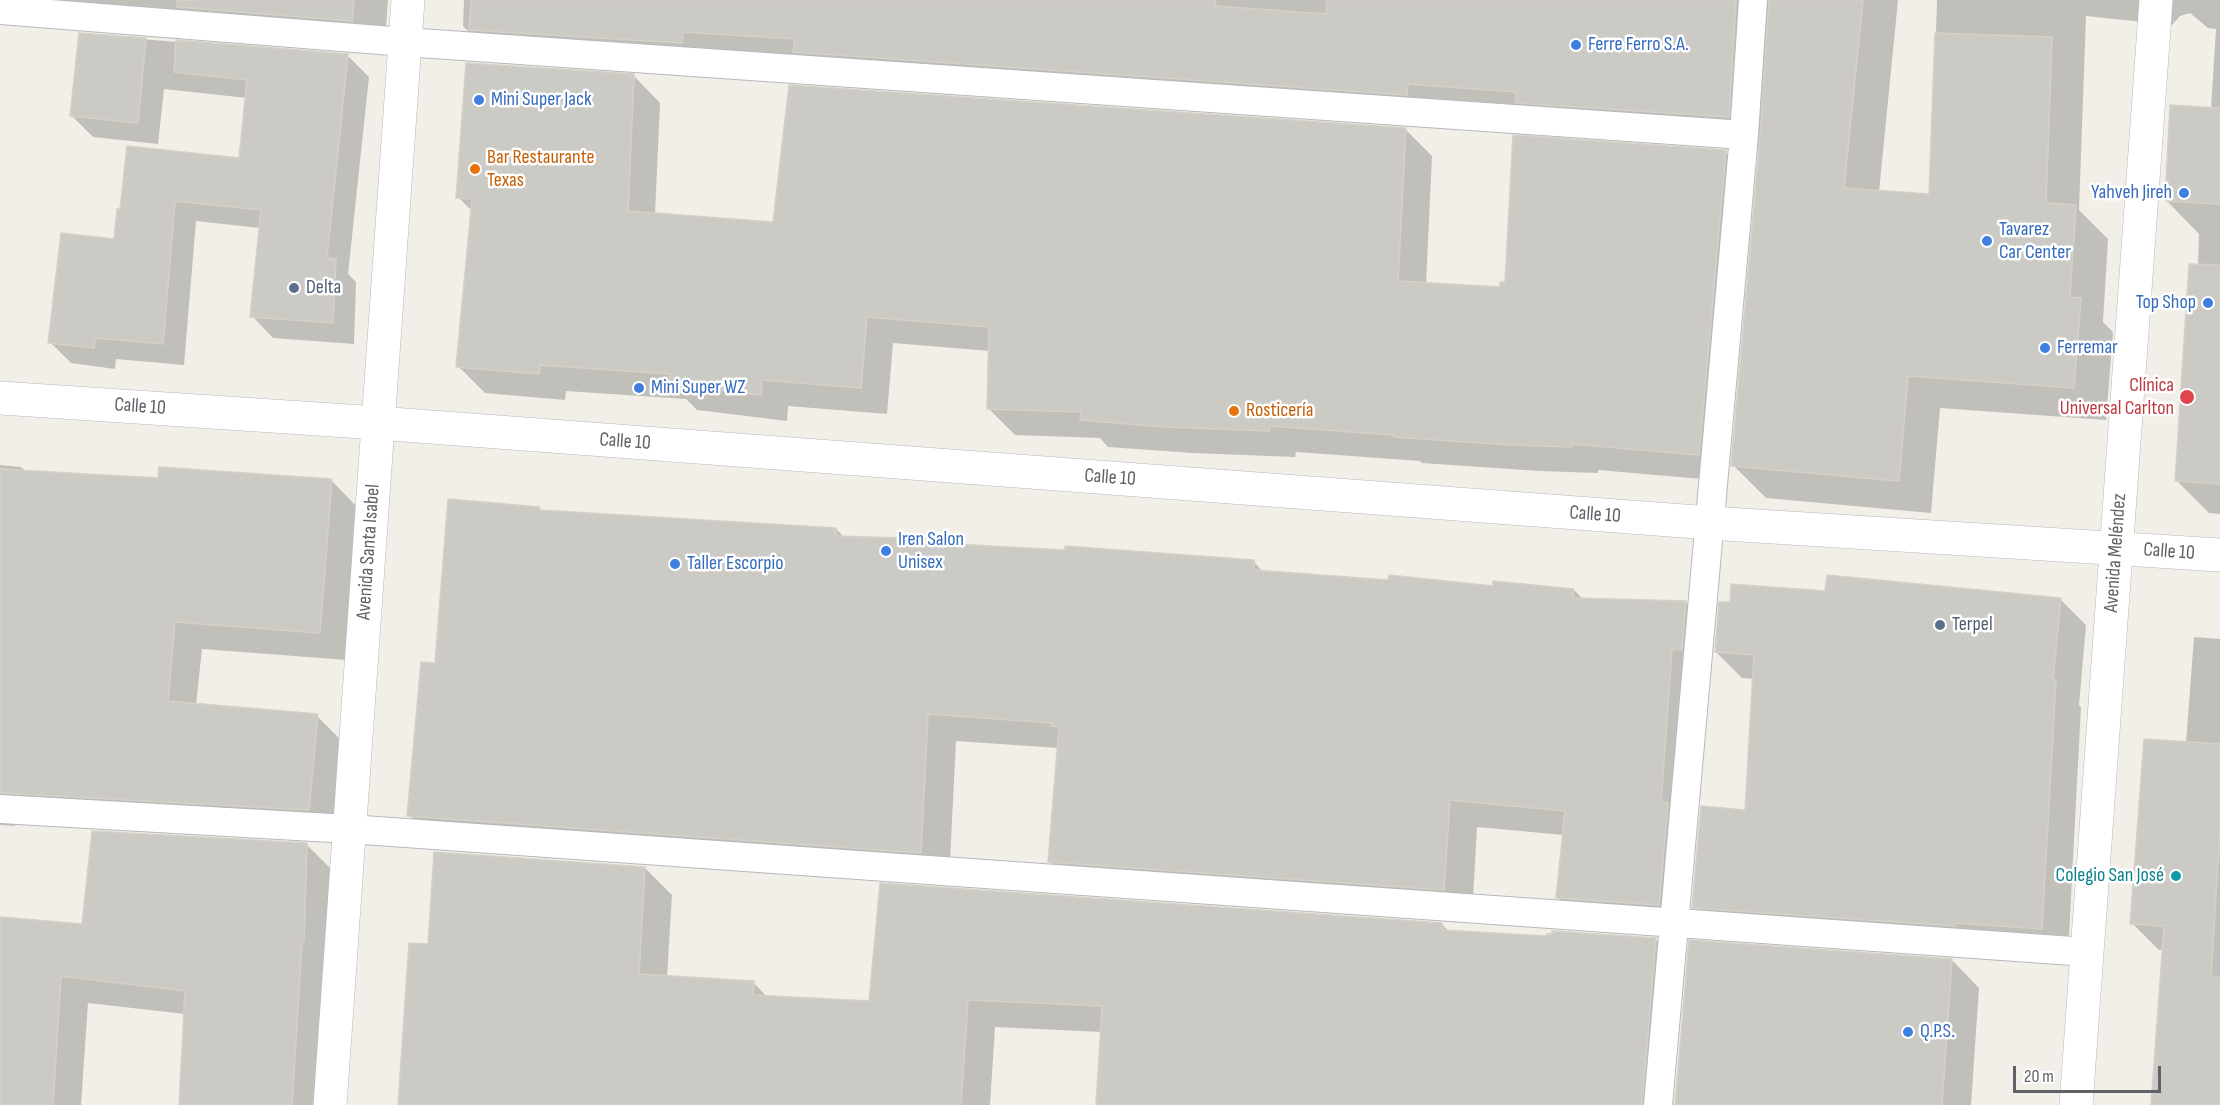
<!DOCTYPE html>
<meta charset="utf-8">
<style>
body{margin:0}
#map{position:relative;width:2220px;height:1105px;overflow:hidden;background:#f1efe8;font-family:"Sofia Sans Condensed",sans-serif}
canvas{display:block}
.scale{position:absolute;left:2013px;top:1066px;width:148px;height:27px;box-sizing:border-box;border:3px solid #5f6368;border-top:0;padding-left:8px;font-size:18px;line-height:21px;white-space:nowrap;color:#5f6368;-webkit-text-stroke:4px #fff;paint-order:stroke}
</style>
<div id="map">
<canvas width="2220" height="1105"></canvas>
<div class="scale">20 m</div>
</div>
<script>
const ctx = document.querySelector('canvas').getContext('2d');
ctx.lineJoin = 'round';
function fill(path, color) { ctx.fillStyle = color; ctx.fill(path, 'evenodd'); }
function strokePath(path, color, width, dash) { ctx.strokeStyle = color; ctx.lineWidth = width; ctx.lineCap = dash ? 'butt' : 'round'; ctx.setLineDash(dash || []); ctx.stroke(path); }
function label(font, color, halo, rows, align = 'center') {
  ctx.font = font + ' "Sofia Sans Condensed",sans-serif'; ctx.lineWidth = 5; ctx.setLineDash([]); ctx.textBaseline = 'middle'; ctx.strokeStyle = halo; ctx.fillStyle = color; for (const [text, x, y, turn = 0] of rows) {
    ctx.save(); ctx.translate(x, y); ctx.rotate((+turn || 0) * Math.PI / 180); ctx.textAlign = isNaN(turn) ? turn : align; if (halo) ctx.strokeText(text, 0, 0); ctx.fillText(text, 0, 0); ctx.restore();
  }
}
fill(new Path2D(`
 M0,0H388L386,28Z
 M464,0H1898L1879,192L1931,196L1937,0H2220V514L2209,513L2176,480L2196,333L2199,234L2167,201L2211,109L2216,29L2208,28L2190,13L2180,16L2172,25L2086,16L2079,210L2108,239L2103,322L2113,332L2106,420L1940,408L1931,513L1766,498L1733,465L1761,149L495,58L463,26Z
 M80,34L348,56L369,77L348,274L356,282L354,344L273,338L252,316L260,228L196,221L184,365L116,359L115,369L71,363L50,342L116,241L118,211L241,160L247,98L164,89L158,144L93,137L72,116Z
 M634,76L660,103L655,214L774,224L1405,129L1432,156L1426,284L1501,289L1725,152L1752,178L1725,481L1598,470V473L1539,471L1422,463L1420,461L1296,452L1295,457L1193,453L1108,447L1100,438L1015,435L988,408L990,351L893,343L887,414L788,406L787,421L697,410L686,399L566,391L565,400L485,393L458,366L472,211L458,197Z
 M0,465L21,467L27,472L159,480H331L358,508L347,660L202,649L196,705L317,716L344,743L336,837L21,821L14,826L0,825Z
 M539,508L543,512L836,529L844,537L934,540L938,544L1254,562L1264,573L1494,588L1574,590L1583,599L1685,602L1713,630L1687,932L1585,925L1557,897L1564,835L1477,827L1472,917L1078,889L1050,861L1058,748L956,741L949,880L437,843L409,815L436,665Z
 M1827,592L2060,599L2086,625L2079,705L2081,707L2068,954L1720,933L1694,907L1747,811L1754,679L1742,678L1716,652Z
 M2194,637L2220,639V1105H2153L2164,950H2159L2132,923L2186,743Z
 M307,845L334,872L320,1105H180L185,1014L88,1003L81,1105H0V918L83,925Z
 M645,868L672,895L667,977L753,982L767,997L870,1002L1442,924L1449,932L1549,938L1656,940L1683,967L1671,1105H1098L1102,1032L995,1027L990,1105H400L430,946Z
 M1952,960L1979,988L1971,1105H1676Z`), '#0003');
const building = new Path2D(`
 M177,0H354L352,21L177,7Z
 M471,0H1216L1215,6L1326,14L1327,0H1736L1729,117L1515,103L1516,92L1408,84L1407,95L793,52L795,39L683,32L682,43L469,30Z
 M1769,0H1863L1844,188L1929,194L1935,33L2052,37L2046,203L2076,205L2070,297L2081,298L2074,388L1908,376L1899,481L1731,466L1760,136Z
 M79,33L146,38L138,123L70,116Z
 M176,40L348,54L327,258L336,259L333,323L250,317L261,210L175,201L163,344L95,338L94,348L48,343L61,233L114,239L117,209H120L127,146L239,158L247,80L174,72Z
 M466,63L634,74L628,211L773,222L789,85L1406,128L1398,281L1500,287V282H1505L1513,135L1726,150L1699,455L1572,444V447L1511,445L1394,437V435L1270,426L1269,431L1165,427L1080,420L1081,412L987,409L989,327L867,317L861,388L762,380L761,395L669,384L670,374L540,365L539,374L456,367L472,199L456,198Z
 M2170,105L2220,108V204L2165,201Z
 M2189,264L2220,265V484L2175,481Z
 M159,467L332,479L320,633L175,622L168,701L318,714L309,810L0,793V469L158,478Z
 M448,499L540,507L539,510L836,528V536L934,539V543L1065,550V546L1254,560V570L1388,580L1389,575L1493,586V581L1574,589L1573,598L1686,601L1682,650L1672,649L1661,802L1668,803L1659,905L1556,898L1565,811L1450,800L1444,890L1048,862L1059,727L1051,726L1052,723L928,714L921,853L407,816L421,662L435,663Z
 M1827,575L2061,598L2053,679L2056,680L2042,929L1955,923V926L1692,908L1701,806L1745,810L1754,655L1715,652L1719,602H1730L1731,584L1825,591Z
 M2144,739L2220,744V828L2211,976L2220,977V1105H2151L2164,926L2130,924Z
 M92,831L307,843L304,941H302L292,1105H179L185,991L61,976L53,1105H0V917L82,924Z
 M434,852L645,867L639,974L754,981L753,995L869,1001L880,883L1442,923V930L1547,936V934H1552V931L1656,938L1642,1105H1096L1102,1006L968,1000L961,1105H398L409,943L428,944Z
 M1689,940L1952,959L1942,1105H1675Z`);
fill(building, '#cccac5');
strokePath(building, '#d6d1c6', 1.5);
const lane = new Path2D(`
 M0,10L405,42L1744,135
 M0,809L349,829L2087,952
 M1658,1105L1744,135L1753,0`);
const street = new Path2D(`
 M0,398L378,423L1710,523L2220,555
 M330,1105L408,0`);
const secondary = new Path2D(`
 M2076,1105L2156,0`);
strokePath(lane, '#b5b8bc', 30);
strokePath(street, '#b5b8bc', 34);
strokePath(secondary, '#b6babf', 34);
strokePath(lane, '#fff', 28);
strokePath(street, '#fff', 33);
strokePath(secondary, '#fff', 33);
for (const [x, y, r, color] of [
 [1576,45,6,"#3f7fe0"],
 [479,100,6,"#3f7fe0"],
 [475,169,6,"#e8710a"],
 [2184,193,6,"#3f7fe0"],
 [1987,241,6,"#3f7fe0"],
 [294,288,6,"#5c6f8a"],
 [2208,303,6,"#3f7fe0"],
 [2045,348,6,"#3f7fe0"],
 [639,388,6,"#3f7fe0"],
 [2187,397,8,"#e0444e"],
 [1234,411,6,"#e8710a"],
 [886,551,6,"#3f7fe0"],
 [675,564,6,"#3f7fe0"],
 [1940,625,6,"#5c6f8a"],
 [2176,876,6,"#0f9aa8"],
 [1908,1032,6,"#3f7fe0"]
]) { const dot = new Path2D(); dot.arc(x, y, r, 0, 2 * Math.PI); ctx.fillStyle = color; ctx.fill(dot); strokePath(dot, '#fff', 2); }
label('20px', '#366cbe', '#fff', [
 ["Ferre Ferro S.A.",1588,45],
 ["Mini Super Jack",491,100],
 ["Yahveh Jireh",2172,193,"right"],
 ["Tavarez",1999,230],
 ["Car Center",1999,253],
 ["Top Shop",2196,303,"right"],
 ["Ferremar",2057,348],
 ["Mini Super WZ",651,388],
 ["Iren Salon",898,540],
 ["Unisex",898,563],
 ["Taller Escorpio",687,564],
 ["Q.P.S.",1920,1032]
], 'left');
label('20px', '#c56008', '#fff', [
 ["Bar Restaurante",487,158],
 ["Texas",487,181],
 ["Rosticería",1246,411]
], 'left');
label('20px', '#4e5e75', '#fff', [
 ["Delta",306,288],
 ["Terpel",1952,625]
], 'left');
label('20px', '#be3a42', '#fff', [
 ["Clínica",2174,386],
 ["Universal Carlton",2174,409]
], 'right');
label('20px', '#5f6368', '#fff', [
 ["Calle 10",140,407,4],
 ["Calle 10",625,442,4],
 ["Calle 10",1110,478,4],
 ["Calle 10",1595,515,4],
 ["Avenida Santa Isabel",369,552,-86],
 ["Calle 10",2169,552,4],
 ["Avenida Meléndez",2116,553,-86]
]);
label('20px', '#0d838f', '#fff', [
 ["Colegio San José",2164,876]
], 'right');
</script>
